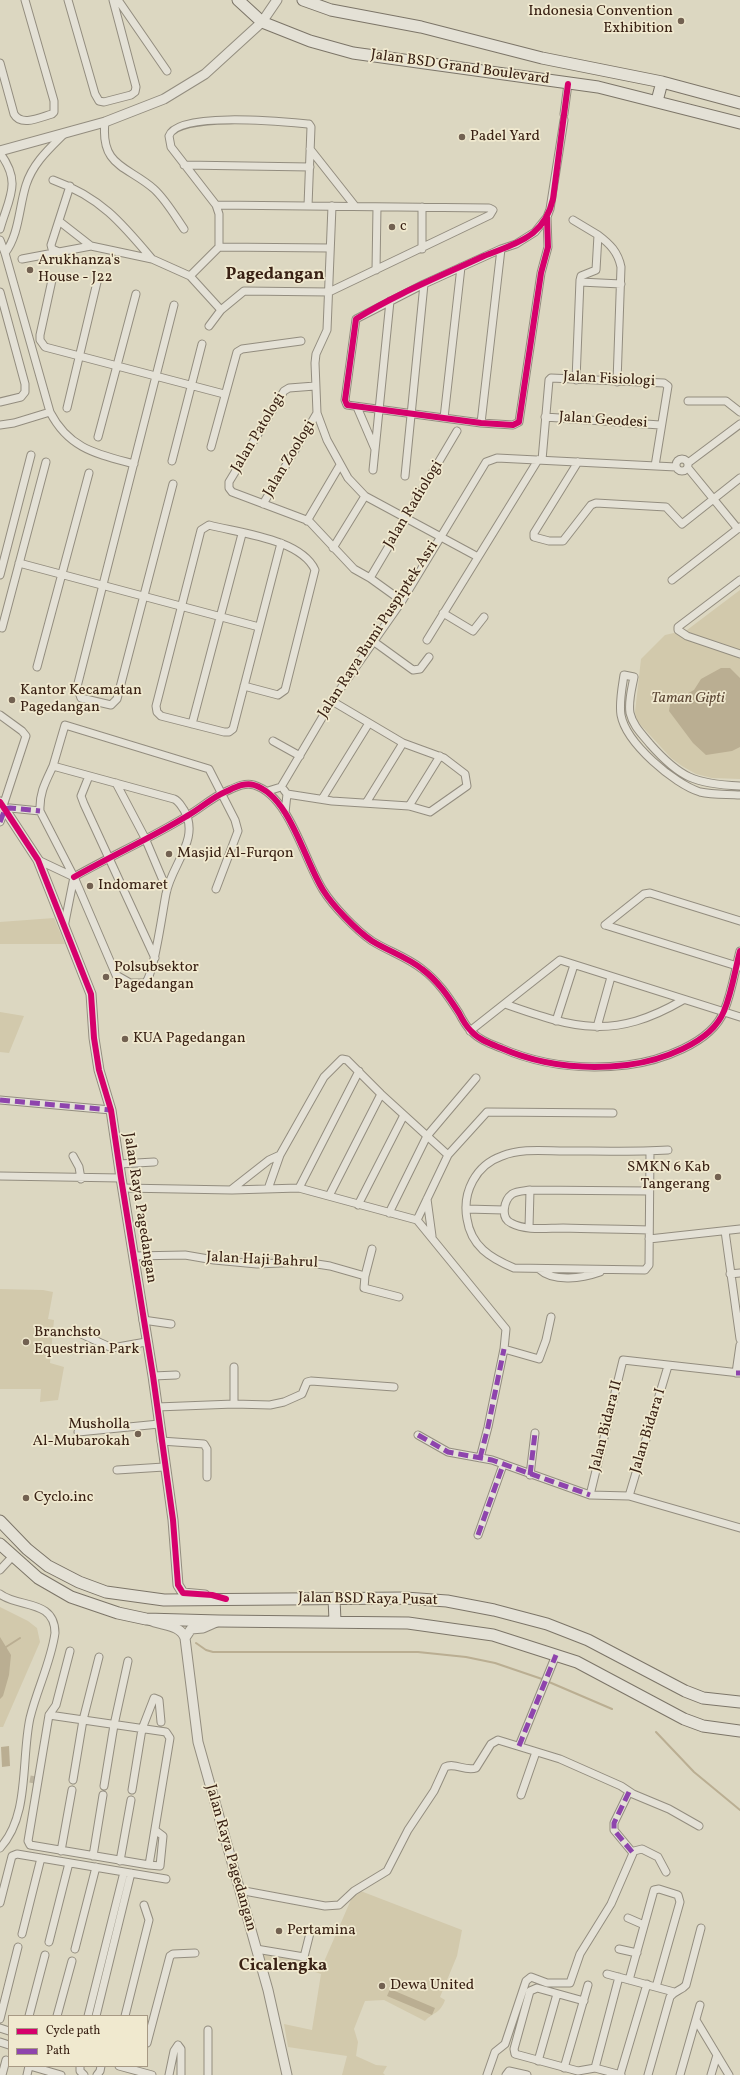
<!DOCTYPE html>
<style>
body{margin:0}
#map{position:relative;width:740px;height:2075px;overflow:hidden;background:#dcd7c1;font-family:Vollkorn,serif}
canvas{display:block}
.legend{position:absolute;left:8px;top:2015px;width:140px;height:52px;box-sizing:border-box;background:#f0e9cf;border:1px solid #a79984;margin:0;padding:5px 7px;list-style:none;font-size:12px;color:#392114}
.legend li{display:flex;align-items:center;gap:8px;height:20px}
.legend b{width:20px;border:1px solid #a79984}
</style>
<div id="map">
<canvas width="740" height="2075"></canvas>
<ul class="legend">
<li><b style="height:5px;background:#d6006c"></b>Cycle path</li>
<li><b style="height:5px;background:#8e44ad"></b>Path</li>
</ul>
</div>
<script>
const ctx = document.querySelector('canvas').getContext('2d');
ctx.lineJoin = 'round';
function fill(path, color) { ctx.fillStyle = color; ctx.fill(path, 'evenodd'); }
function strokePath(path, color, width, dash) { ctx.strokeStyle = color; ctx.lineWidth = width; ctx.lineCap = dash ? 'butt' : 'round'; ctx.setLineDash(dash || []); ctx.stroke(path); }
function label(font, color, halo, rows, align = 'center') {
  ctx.font = font + ' Vollkorn,serif'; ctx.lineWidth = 3.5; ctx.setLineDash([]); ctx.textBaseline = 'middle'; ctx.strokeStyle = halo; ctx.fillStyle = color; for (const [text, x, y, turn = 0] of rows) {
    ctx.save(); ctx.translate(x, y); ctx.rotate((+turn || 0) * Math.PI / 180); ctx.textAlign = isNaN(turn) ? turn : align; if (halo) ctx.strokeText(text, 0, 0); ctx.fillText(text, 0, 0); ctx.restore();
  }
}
fill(new Path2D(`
 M740,590V779L712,778L696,774L682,766L671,758L637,721L635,712L641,659L665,635L687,630Z
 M54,918L65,944H0V922Z
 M0,1012L24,1016L9,1053L0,1052Z
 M0,1289L43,1290L53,1292L48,1319L54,1320L50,1363L64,1367L58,1400L40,1402L41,1389H0Z
 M0,1607L28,1621L37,1628L40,1642L3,1727H0Z
 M358,1890L462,1930L457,1956L440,1997L445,2000C440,2014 433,2012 425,2021L384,2000L365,2001L354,2029L358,2042L356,2056L376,2065L387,2066L383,2073L385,2075H342L347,2056L288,2047L284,2024L312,2030L321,1974C302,1967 284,1962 264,1962L261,1952L323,1964L353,1895Z`), '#d2c9ac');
fill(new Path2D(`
 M721,668H730L740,678V747L732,751L706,755L693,743L669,711L671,699L683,696L694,690L701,679Z
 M0,1637L11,1655L9,1675L3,1696L0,1699Z
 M9,1746L10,1766L2,1767L1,1747Z
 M390,1989L435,2008L432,2015L387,1996Z`), '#baae92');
strokePath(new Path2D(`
 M196,1643L206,1650L213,1652H418L466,1657L495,1663L542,1679L612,1709
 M6,1647L20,1638
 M656,1732L694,1772L740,1810`), '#baae92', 2);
strokePath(new Path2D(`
 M30,1779L35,1780`), '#bbb39e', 7, [7, 3.5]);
const minor = new Path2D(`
 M68,0L95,94L99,101L104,102L131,95L135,92L136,87L113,0
 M118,0L167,71
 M0,63L14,114C21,127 41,117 52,114L54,112V101L25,0
 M564,114L568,84
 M105,122C100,167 128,166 154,189C166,200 175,216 184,229
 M310,149L355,206
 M0,153C22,183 9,197 0,229
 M184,165L310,167
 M53,180C100,197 121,222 152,259
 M332,206L327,330L316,354L315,363L317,413L327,440L348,478L365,496L478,557
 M547,217L548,247L541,273L519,422L513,425L481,423L347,405L345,400L356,319L424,284L501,249L516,244L535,232L547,217L550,209L564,120
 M573,220L598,235
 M59,221L91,246L59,252L52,249L51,245L70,186
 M0,240L5,253L50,412C69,449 97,454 134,464
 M91,246L152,259L190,276L221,310
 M219,247L330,248
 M422,249V207
 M5,253C19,235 19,207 26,185C33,163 49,149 65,133
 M22,259L59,252
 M376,270L377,207
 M190,276L219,247V214L216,205L171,147L169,136C177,111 286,122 309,124L311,127L308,206
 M52,280L40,335V340L45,347L224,394
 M580,282L621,284
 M0,292L25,384V392L21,397L0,402
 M209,326L221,310L244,291L329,292L490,215L493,210L489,208L216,205
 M576,380L580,280L581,276L596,270L598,235C610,244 618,252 621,267L617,382
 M315,386L289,388L284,391L229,482V488L232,492L309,521L354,569L370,578L402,601
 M688,401H726L740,412
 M357,407L375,449
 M67,408L98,278
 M545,417L660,425
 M444,418L461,267
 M481,423L501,249
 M0,425L14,423L50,412
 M98,437L136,294
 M211,447L237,352L242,349L301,341
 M676 465a6 6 0 1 1 12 0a6 6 0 1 1-12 0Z
 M542,460L549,380L551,378L664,383L668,386L655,466
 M172,461L202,344
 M578,462L534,533V537L549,541H563L591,505L596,503L666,507L682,524L740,478
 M688,463L740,424
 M688,468L738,529
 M373,470L390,301
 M405,476L424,284
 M173,484L117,699L111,705L81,698L77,687L174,305
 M263,504L317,413
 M307,521L340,465
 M333,548L365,496
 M19,563L259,627
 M0,575L31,455
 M370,578L457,431
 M672,580L740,527
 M740,580L678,627V630L687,636L740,654
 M443,613L473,631L484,617
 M2,628L46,462
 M427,640L538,460
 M373,641L413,670L420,669L429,657
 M37,667L89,473
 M244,686L278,695L285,690L315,570C301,539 239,533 209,525L201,530L156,706L157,712L161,716L224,732H229L233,729L281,543
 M0,715L22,731L26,736L3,806
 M192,724L242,534
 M273,741L300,756
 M53,766L174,799C179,801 181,806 184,810C201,839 171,865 166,894C163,908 154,976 145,983H130L116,975L74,877L40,811C39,793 46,781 53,766Z
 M53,766L65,725L209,769L235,820L238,831L216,889
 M89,776L81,796L84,804L155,958
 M116,783L145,838L167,890
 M740,786C695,784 680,778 650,744C642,734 633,726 630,713C628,701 632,688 634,677L624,675C622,688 619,703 621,715C626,743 674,784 700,792C713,795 727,794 740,795
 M284,790L287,794L285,813
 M268,791L281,787L332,701L402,601L486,462L497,458L676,467
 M287,794L332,801L409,806L430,812L467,786L465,774L444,758L403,743L332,701
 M322,799L369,723
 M366,803L403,743
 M409,806L440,756
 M0,822L5,809L10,808L40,811
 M38,860L74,877
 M74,877C111,856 151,838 187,816C200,809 211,798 225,792C234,788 244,782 254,785C290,796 304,860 323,890C333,906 356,930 372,941C388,951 407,957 422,969C438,981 448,996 459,1013C462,1019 466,1026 471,1031C479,1040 491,1044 501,1048C542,1066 583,1070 627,1065C659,1061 711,1044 724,1011C732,992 735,970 740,951
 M605,925L644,894L650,893L740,921
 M605,925L740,967
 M64,927L74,877
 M505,1004C576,1029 614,1040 683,1000
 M556,1021L574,965
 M597,1027L611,977
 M470,1031L560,960L740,1017
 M0,1100L111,1110
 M650,1151L649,1265L645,1270L514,1268C490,1258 471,1246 467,1219C462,1192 476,1165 502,1156C521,1148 545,1151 565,1151C599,1151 634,1152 668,1150
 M73,1156L79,1167L81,1179
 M119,1164L154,1162
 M0,1176L121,1178
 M123,1188L232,1190L299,1188L417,1220L506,1329L504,1349L539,1359L546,1340L551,1317
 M299,1188L359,1071
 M232,1189L269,1160L280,1155
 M268,1189L280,1155L324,1077L342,1059L347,1060L381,1094L448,1155
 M649,1191L530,1190C524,1191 517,1191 512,1194C504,1200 500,1218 511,1223C526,1231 546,1228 563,1228C591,1229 620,1229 649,1230
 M329,1196L381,1094
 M427,1199L432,1236
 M358,1205L404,1115
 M466,1209L504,1210
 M389,1213L427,1136L476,1078
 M417,1220L448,1155L487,1112L613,1113
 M529,1228L530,1190
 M725,1231L740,1339
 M649,1239L740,1229
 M134,1256L185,1255L214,1260L257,1264L304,1262L330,1266L365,1276L364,1288L399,1297
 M539,1269C554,1283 583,1278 600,1272
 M730,1274L740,1273
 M365,1276L372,1249
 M143,1320L171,1324
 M79,1333L112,1348L146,1342
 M234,1367V1404
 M736,1373L740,1345
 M153,1376L176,1375
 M157,1407L234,1404L270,1405L284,1402L302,1394L307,1382L311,1381L394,1387
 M78,1432L159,1424
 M418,1435L448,1452L492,1460L590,1495L629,1496L740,1528
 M161,1441L204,1444L207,1449V1477
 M480,1458L488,1427L504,1349
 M117,1470L164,1467
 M530,1475L535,1433
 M590,1495L623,1360L740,1373
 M629,1496L668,1366
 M478,1535L503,1465
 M0,1570L12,1557
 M0,1594C18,1608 55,1599 55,1633C51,1662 37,1689 30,1718C21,1759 30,1816 0,1848
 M49,1715L166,1732L170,1738L149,1865L30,1845L28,1841Z
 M49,1715L56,1705L70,1651
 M519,1746L556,1655
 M73,1780L83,1720L99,1657
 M104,1786L114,1725L128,1661
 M132,1790L142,1729L154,1698L159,1700L161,1722
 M629,1792L614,1823V1830L633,1853
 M521,1795L536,1752
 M61,1851L72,1790
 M93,1856L103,1795
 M120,1861L131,1800
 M149,1865L160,1866L163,1836L155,1830
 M239,1890L325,1906L339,1905L354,1891L387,1871L408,1830L434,1791L445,1767C455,1762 465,1772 476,1768L491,1744L498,1740L560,1759L621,1786L633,1794L669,1809L699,1826
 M0,1903L12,1856L17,1854L166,1879
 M628,1918L644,1925
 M22,1934L41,1858
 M49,1942L69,1863
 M75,1949L96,1867
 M256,1949L304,1957L310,1933
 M619,1949L637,1953
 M607,1974L674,1992
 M629,1980L654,1890L659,1889L678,1895L680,1902L656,1987
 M584,2001L537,1988L530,1991L514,2049L515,2054L578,2071L595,2068L621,2075
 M29,2016L45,1955
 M57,2016L72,1961
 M88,2016L124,1872
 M96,2016L131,1873
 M125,2016L149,1920L144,1905
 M0,2019L18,1947
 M696,2020L729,2075
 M0,2028L9,2031
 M208,2030V2075
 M0,2042L9,2045
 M147,2043L170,1956L173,1954L195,1953
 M538,2061L557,1994
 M30,2066L61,2075
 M80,2066V2071L84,2075
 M119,2066L152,2075
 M564,2068L588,1985
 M595,2068L619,1977
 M2,2075L6,2060
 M27,2075L29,2066
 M97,2075L100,2071L101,2066
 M169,2075L174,2051L178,2045L181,2049V2075
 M487,2075L495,2052L505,2044L526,1981L531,1977L547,1983H570L580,1954L611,1904L634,1851L642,1849L658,1857L666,1872
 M506,2075L509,2071L527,2075
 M620,2075L647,1984
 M648,2075L670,1997C675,1990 681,1991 686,1985L701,1928
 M680,2075L700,2005
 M711,2075L717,2055`);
const tertiary = new Path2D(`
 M0,151L105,122L164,99L205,74L262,22L277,0
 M0,802L38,860L91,994L94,1038L99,1070L111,1110L121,1178L153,1376L173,1520L178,1585L183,1593L205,1595
 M149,1620C162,1626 180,1624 185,1638L198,1742L268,1990L287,2075
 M185,1638L191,1629L203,1628L219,1621`);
const secondary = new Path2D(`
 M238,0L262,22L310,41L353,53L598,87L740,123
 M303,0L331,10L421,27L542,58L662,82L740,103
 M657,101L662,82
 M0,1521L27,1549L48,1566L79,1582L106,1592L164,1600L405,1598L447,1601L494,1610L547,1624L588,1640L685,1691L703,1698L740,1702
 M0,1544L38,1578L71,1597L118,1613L146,1619L219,1621L408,1623L493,1635L577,1662L684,1719L703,1726L740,1731
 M334,1598L335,1621`);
strokePath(minor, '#938d7f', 9);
strokePath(tertiary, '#938d7f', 11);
strokePath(secondary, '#7c7568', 13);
strokePath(minor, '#e4e1d6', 7);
strokePath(tertiary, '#e4e1d6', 9);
strokePath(secondary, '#e4e1d6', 11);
strokePath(new Path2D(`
 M0,822L5,809L10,808L40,811
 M0,1100L111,1110
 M736,1373H740
 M418,1435L448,1452L492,1460L590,1495
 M480,1458L488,1427L504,1349
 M530,1475L535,1433
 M478,1535L503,1465
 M519,1746L556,1655
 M629,1792L614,1823V1830L633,1853`), '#8e44ad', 5, [10, 5]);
strokePath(new Path2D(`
 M547,217L548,247L541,273L519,422L513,425L481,423L347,405L345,400L356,319C396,294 441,276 484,256C501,249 519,244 533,233C544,224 550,212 553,199L568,84
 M0,802L38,860L91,994L94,1038L99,1070L111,1110L121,1178L153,1376L173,1520L178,1585L183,1593L212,1595L226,1599
 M74,877C111,856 151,838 187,816C200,809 211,798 225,792C234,788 244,782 254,785C290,796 304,860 323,890C333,906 356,930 372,941C388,951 407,957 422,969C438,981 448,996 459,1013C462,1019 466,1026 471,1031C479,1040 491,1044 501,1048C542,1066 583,1070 627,1065C659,1061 711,1044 724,1011C732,992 735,970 740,951`), '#d6006c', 6);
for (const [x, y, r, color] of [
 [681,21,4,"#726151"],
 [462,137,4,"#726151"],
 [392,227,4,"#726151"],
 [30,270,4,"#726151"],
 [12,700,4,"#726151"],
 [169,854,4,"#726151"],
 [90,886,4,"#726151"],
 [106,977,4,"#726151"],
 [125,1039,4,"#726151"],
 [718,1177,4,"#726151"],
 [26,1342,4,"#726151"],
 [138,1434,4,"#726151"],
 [26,1498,4,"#726151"],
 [279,1931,4,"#726151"],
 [382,1986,4,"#726151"]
]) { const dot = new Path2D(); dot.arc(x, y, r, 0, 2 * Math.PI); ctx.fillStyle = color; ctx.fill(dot); strokePath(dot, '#f0e9cf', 1.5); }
label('15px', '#392114', '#f0e9cf', [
 ["Indonesia Convention",673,12,"right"],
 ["Exhibition",673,29,"right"],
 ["Padel Yard",470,137],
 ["c",400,227],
 ["Arukhanza's",38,261],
 ["House - J22",38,278],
 ["Kantor Kecamatan",20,691],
 ["Pagedangan",20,708],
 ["Masjid Al-Furqon",177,854],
 ["Indomaret",98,886],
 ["Polsubsektor",114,968],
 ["Pagedangan",114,985],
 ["KUA Pagedangan",133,1039],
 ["SMKN 6 Kab",710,1168,"right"],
 ["Tangerang",710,1185,"right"],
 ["Branchsto",34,1333],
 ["Equestrian Park",34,1350],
 ["Musholla",130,1425,"right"],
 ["Al-Mubarokah",130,1442,"right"],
 ["Cyclo.inc",34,1498],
 ["Pertamina",287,1931],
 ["Dewa United",390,1986]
], 'left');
label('15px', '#392114', '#f0e9cf', [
 ["Jalan BSD Grand Boulevard",460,68,8],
 ["Jalan Fisiologi",609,380,3],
 ["Jalan Geodesi",603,421,4],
 ["Jalan Patologi",259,433,-59],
 ["Jalan Zoologi",290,459,-59],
 ["Jalan Radiologi",414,505,-59],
 ["Jalan Raya Bumi Puspiptek Asri",379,630,-57],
 ["Jalan Raya Pagedangan",139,1208,81],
 ["Jalan Haji Bahrul",262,1261,3],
 ["Jalan Bidara II",607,1426,-76],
 ["Jalan Bidara I",649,1431,-73],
 ["Jalan BSD Raya Pusat",368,1600,1],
 ["Jalan Raya Pagedangan",230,1858,74]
]);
label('italic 15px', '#5d4836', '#f0e9cf', [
 ["Taman Gipti",688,699]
]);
label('bold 17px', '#392114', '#f0e9cf', [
 ["Pagedangan",275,276],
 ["Cicalengka",283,1967]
]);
</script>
